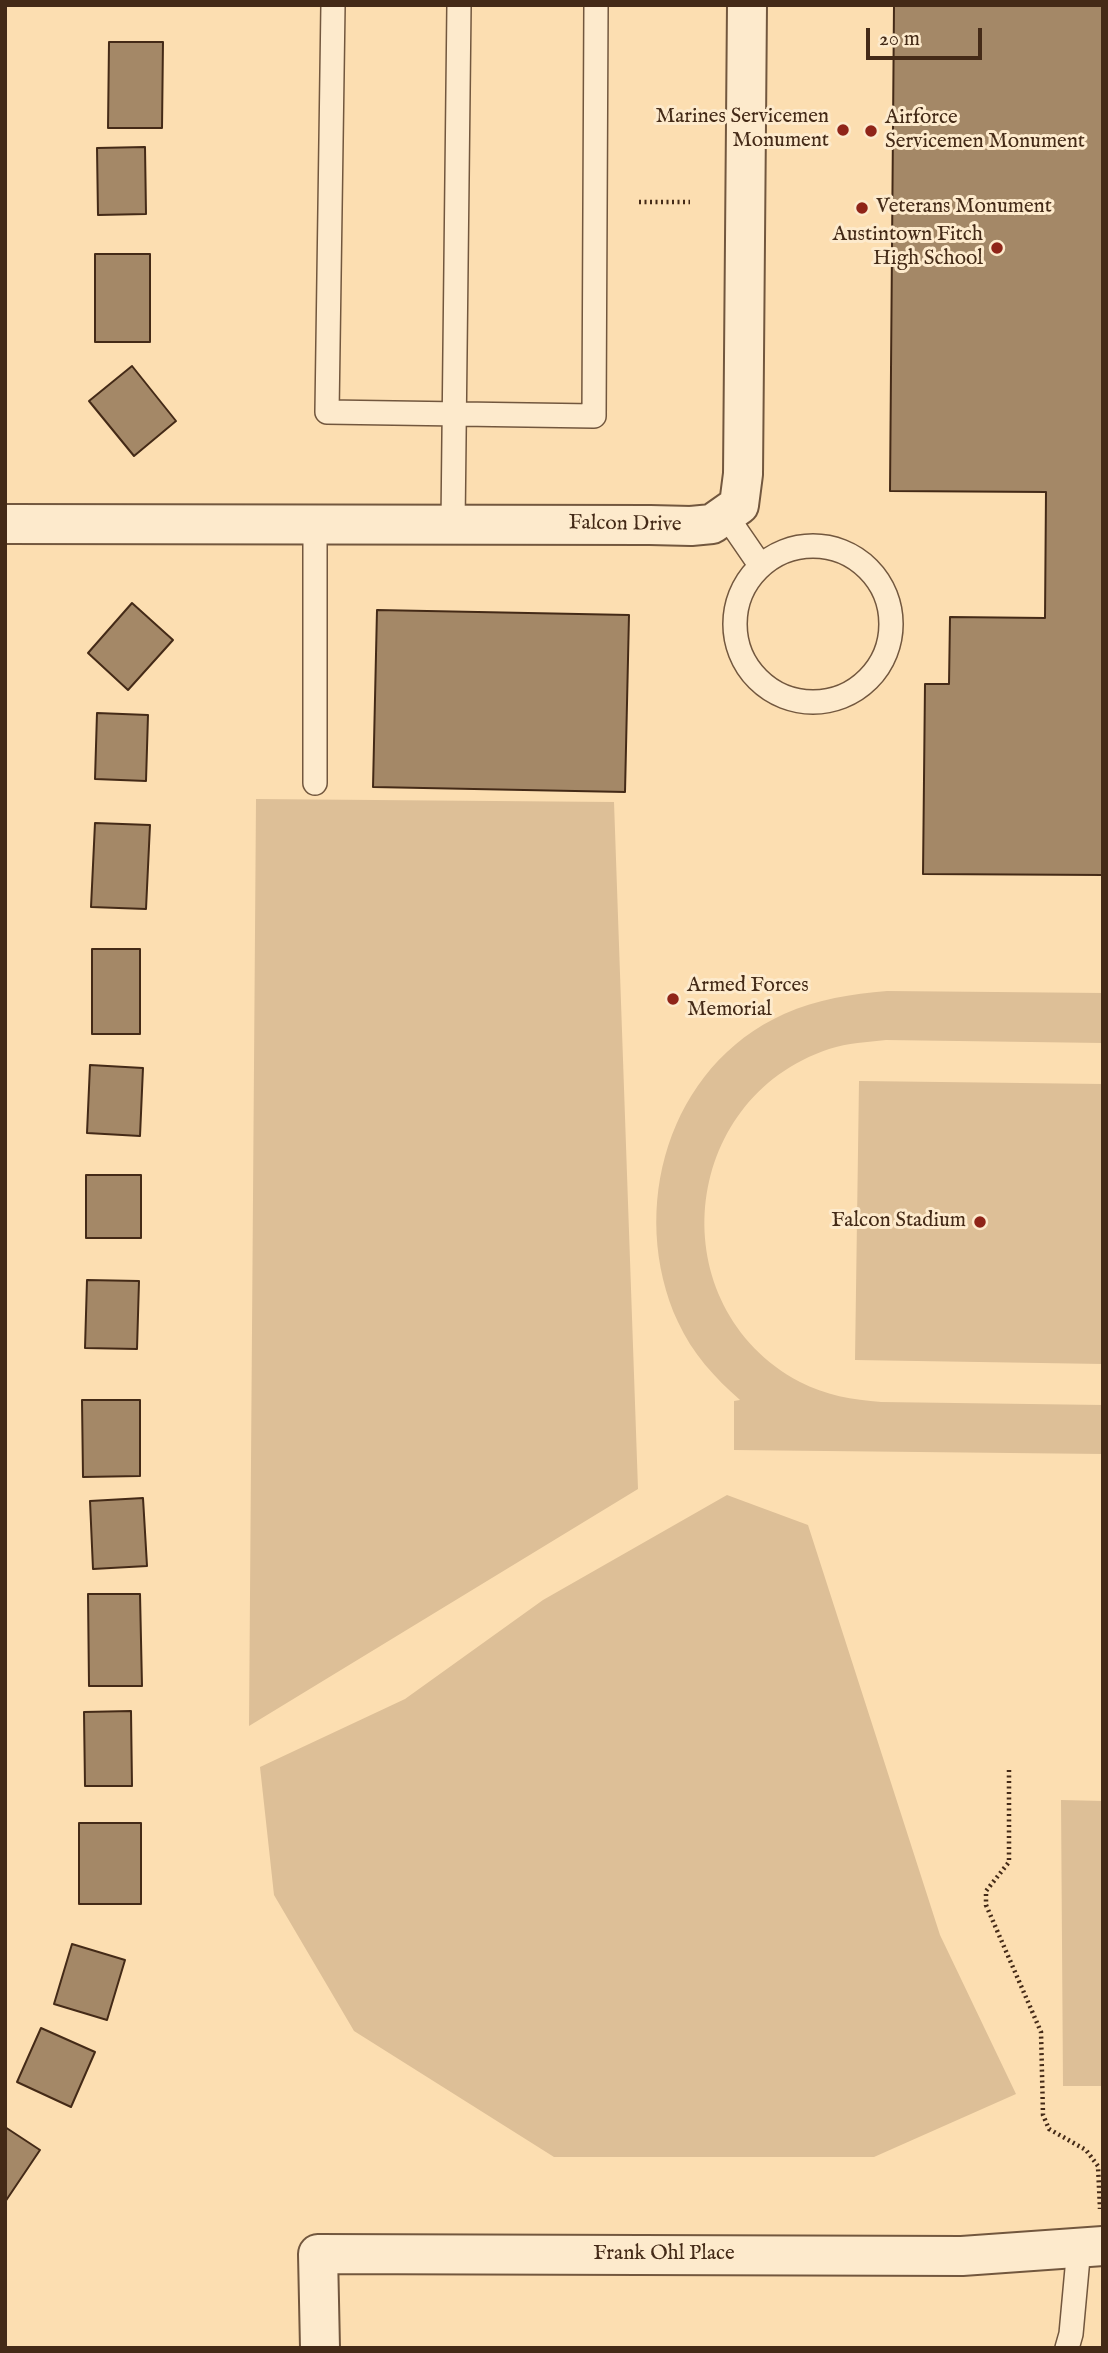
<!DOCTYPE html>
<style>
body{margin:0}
#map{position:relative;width:1108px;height:2353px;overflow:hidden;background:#fcdeb1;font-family:"IM FELL English",serif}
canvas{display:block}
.frame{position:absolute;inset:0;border:7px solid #442a17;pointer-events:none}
.scale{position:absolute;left:866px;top:28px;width:116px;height:32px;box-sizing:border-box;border:4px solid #442a17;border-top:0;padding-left:9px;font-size:21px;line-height:24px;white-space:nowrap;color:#442a17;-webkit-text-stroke:5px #fdeacc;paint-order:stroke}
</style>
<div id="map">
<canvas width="1108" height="2353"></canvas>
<div class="frame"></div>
<div class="scale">20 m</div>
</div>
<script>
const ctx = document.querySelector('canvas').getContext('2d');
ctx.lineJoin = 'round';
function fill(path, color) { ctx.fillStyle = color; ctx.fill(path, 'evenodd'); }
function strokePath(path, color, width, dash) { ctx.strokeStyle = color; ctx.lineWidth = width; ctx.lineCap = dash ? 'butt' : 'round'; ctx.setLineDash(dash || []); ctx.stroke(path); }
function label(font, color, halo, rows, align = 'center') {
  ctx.font = font + ' "IM FELL English",serif'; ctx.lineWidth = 6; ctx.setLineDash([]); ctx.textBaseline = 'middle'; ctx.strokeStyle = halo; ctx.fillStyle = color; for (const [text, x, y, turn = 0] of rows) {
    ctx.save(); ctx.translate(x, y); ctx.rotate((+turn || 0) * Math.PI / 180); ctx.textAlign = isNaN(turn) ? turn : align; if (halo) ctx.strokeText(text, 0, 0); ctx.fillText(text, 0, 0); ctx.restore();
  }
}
fill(new Path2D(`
 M256,799L614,802L638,1489L249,1726Z
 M887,991L1103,993V1043L886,1040C867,1042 848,1043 829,1049C679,1099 659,1306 800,1382C825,1395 853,1400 881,1402L1103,1405V1454L734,1450V1401L740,1400C715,1378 692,1353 678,1322C627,1210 668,1066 784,1014C818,999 851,994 887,991Z
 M859,1081L1103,1084V1364L855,1360Z
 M727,1495L808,1525L940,1935L1016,2094L874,2157H554L354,2031L274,1895L260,1767L405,1699L543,1600Z
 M1061,1800L1103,1801V2086H1063Z`), '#ddbf97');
const building = new Path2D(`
 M894,5H1103V875L923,874L925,684H949L950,617L1045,618L1046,492L890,491Z
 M109,42H163L162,128H108Z
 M145,147L146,214L98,215L97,148Z
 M95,254H150V342H95Z
 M132,366L176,421L134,456L89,401Z
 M132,603L173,640L128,690L88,653Z
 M377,610L629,615L625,792L373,787Z
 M97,713L148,715L146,781L95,779Z
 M95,823L150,825L146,909L91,907Z
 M92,949H140V1034H92Z
 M90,1065L143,1068L140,1136L87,1133Z
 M86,1175H141V1238H86Z
 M87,1280L139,1281L137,1349L85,1348Z
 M82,1400H140V1476L83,1477Z
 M143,1498L147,1566L93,1569L90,1501Z
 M88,1594H140L142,1686H89Z
 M131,1711L132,1786H85L84,1712Z
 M79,1823H141V1904H79Z
 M72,1944L125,1960L107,2020L54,2004Z
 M41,2028L95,2052L71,2107L17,2082Z
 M5,2127L40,2150L5,2202Z`);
fill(building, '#a48867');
strokePath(building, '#442a17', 2);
const service = new Path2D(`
 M333,5L327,412L594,416L596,5
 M725,514L760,565
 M315,524V783
 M453,524L459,5
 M735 624a78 78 0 1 1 156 0a78 78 0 1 1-156 0Z
 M1067,2348L1071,2334L1079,2247`);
const minor = new Path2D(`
 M5,524L650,525L691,526L712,524L739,505L743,474L747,5
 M320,2348L318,2254L962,2256L1103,2246`);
strokePath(service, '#72573e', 26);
strokePath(minor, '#72573e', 42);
strokePath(new Path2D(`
 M639,202H690
 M1009,1770V1862L986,1891V1905L1041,2032L1043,2115L1049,2129L1086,2150L1098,2166L1100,2209`), '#442a17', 4.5, [2, 3.5]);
strokePath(service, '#fdeacc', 23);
strokePath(minor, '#fdeacc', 38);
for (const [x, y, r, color] of [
 [843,130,7,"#8f2418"],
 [871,131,7,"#8f2418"],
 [862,208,7,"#8f2418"],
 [997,248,7,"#8f2418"],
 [673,999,7,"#8f2418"],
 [980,1222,7,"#8f2418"]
]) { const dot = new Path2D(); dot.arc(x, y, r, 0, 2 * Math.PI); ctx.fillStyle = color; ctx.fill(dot); strokePath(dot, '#fdeacc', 2.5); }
label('21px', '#442a17', '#fdeacc', [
 ["Marines Servicemen",829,118],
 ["Monument",829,142],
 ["Airforce",885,119,"left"],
 ["Servicemen Monument",885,143,"left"],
 ["Veterans Monument",876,208,"left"],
 ["Austintown Fitch",983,236],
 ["High School",983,260],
 ["Armed Forces",687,987,"left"],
 ["Memorial",687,1011,"left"],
 ["Falcon Stadium",966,1222]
], 'right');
label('21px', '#442a17', '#fdeacc', [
 ["Falcon Drive",625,525,1],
 ["Frank Ohl Place",664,2255]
]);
</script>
